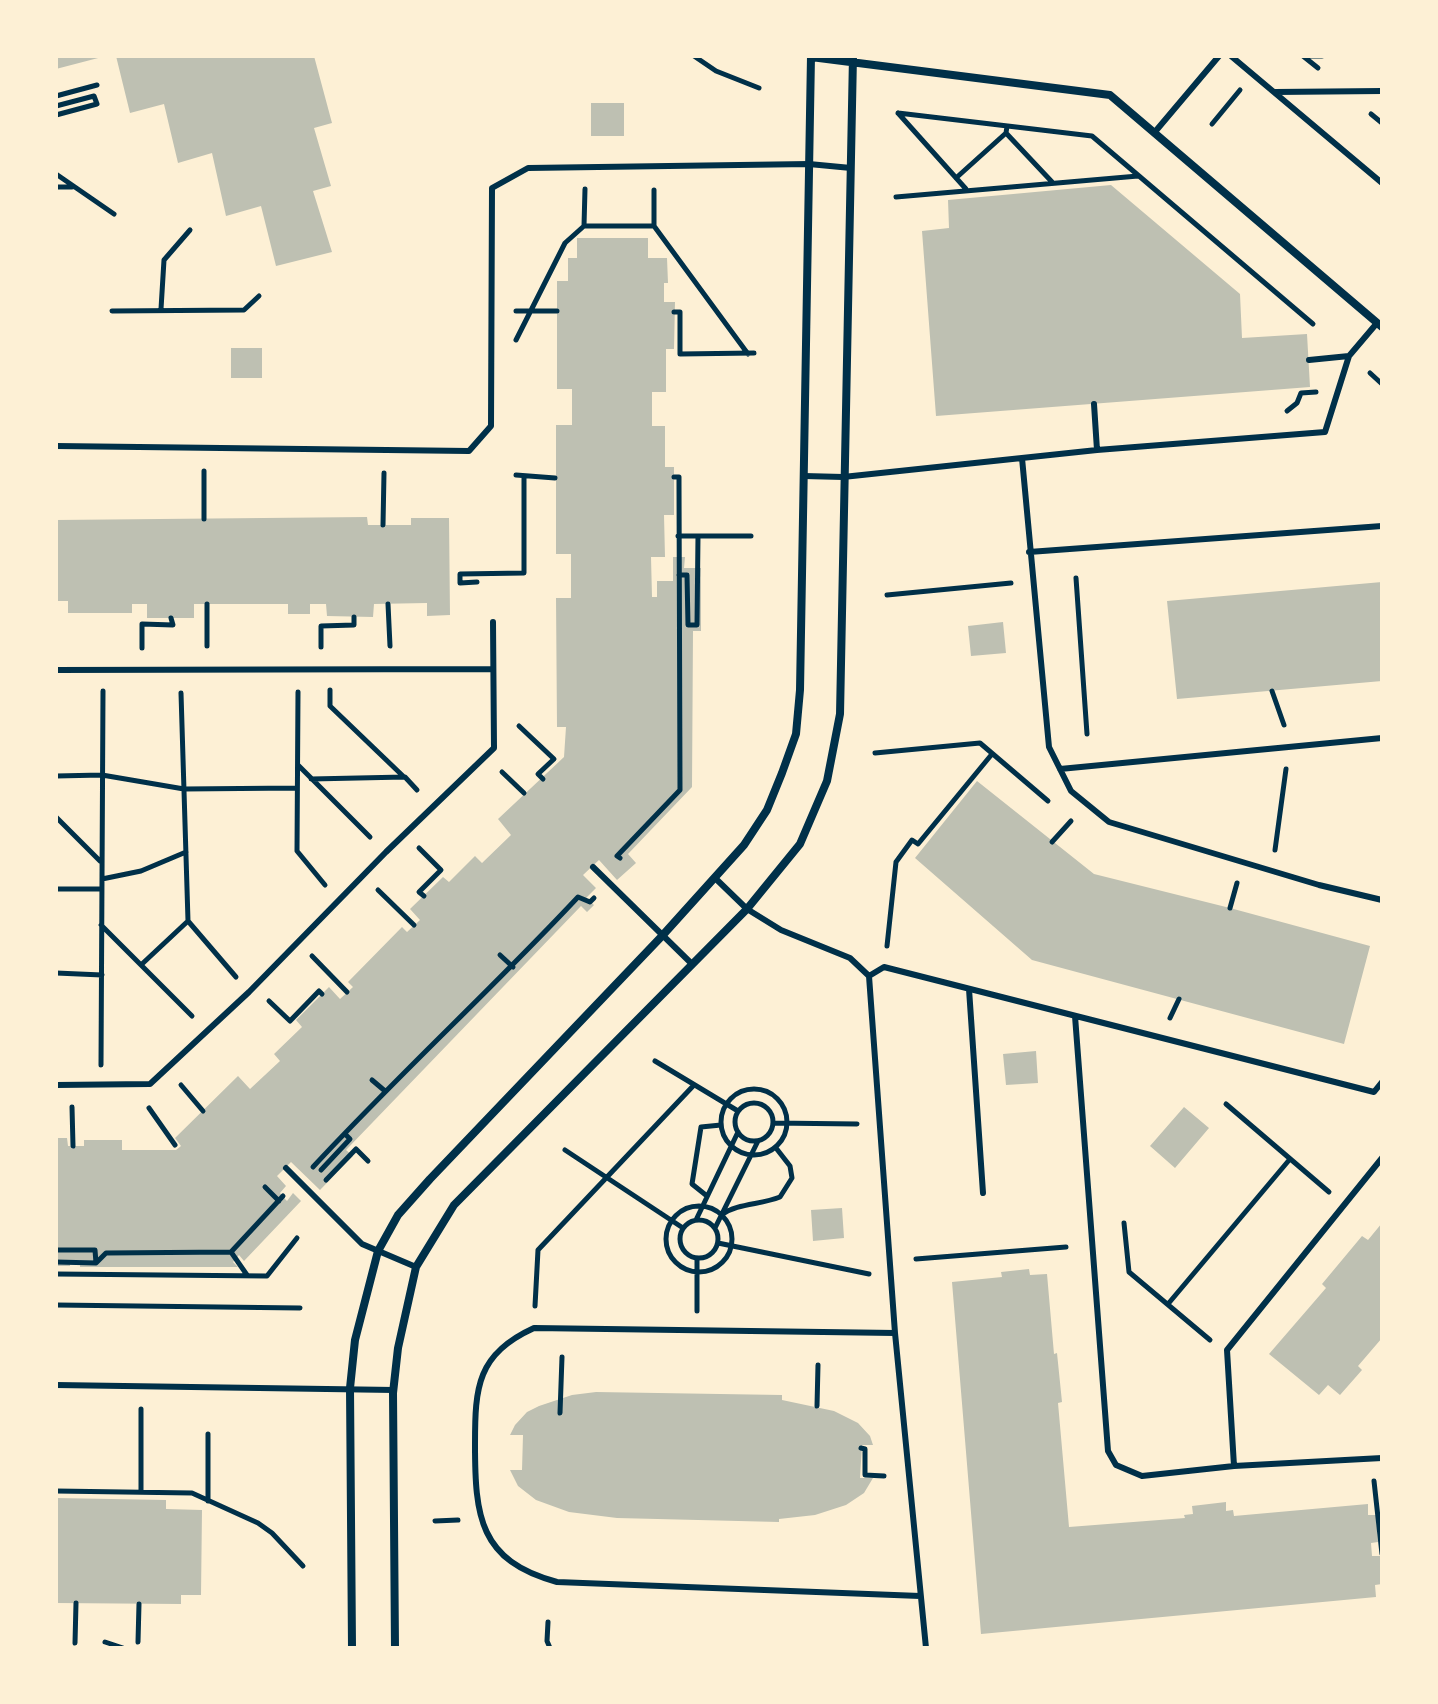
<!DOCTYPE html>
<style>
body{margin:0}
#map{position:relative;width:1438px;height:1704px;overflow:hidden;background:#fdf0d5;font-family:"Roboto Condensed",sans-serif}
canvas{display:block}
.frame{position:absolute;inset:0;border:58px solid #fdf0d5;pointer-events:none}
</style>
<div id="map">
<canvas width="1438" height="1704"></canvas>
<div class="frame"></div>
</div>
<script>
const ctx = document.querySelector('canvas').getContext('2d');
ctx.lineJoin = 'round';
function fill(path, color) { ctx.fillStyle = color; ctx.fill(path, 'evenodd'); }
function strokePath(path, color, width, dash) { ctx.strokeStyle = color; ctx.lineWidth = width; ctx.lineCap = dash ? 'butt' : 'round'; ctx.setLineDash(dash || []); ctx.stroke(path); }
fill(new Path2D(`
 M56,56H102V57L56,69Z
 M116,56H314L332,123L314,128L331,186L313,191L332,252L276,266L261,206L226,216L212,153L178,163L164,104L130,113Z
 M591,103H624V136H591Z
 M1111,185L1240,294L1242,338L1307,334L1310,387L936,416L922,231L949,228L948,200Z
 M577,238H648V258H667L668,283H664V302H675L674,349H666V392H652V426H665V467H674V515H664L665,557H651L652,597H657V581H673V557H685L684,568H701V631H693L692,787L628,854L636,863L617,880L599,860L583,875L596,888L586,898L594,905L587,912L581,906L346,1150L353,1156L320,1190L291,1162L277,1176L286,1186L280,1193L283,1197L287,1201L293,1193L301,1201L244,1261L239,1255L233,1262L238,1267H80V1260H70V1266H56V1138H67L68,1146H84V1140H122V1150H176L181,1146L175,1138L238,1076L250,1089L280,1061L274,1054L302,1027L296,1020L329,987L340,999L353,987L348,982L402,927L407,932L420,920L410,909L443,877L449,882L475,856L482,863L511,835L498,819L564,757L566,727H557L556,598H571V554H556V425H572V389H557V281H568V258H577Z
 M231,348H262V378H231Z
 M367,517L368,525H411V518H449L450,615L427,616V603L374,604L373,617L327,616L326,604H310V614H288V604H194V618H147V604H132V613H68V601H56V520Z
 M1382,582V681L1177,699L1167,601Z
 M1003,622L1006,653L971,656L968,626Z
 M977,781L1094,874L1230,908L1370,946L1344,1044L1032,960L915,858Z
 M1036,1051L1038,1083L1006,1085L1003,1054Z
 M1184,1107L1209,1128L1175,1168L1150,1146Z
 M842,1208L844,1238L813,1241L811,1210Z
 M1382,1223V1338L1358,1366L1362,1370L1340,1395L1328,1385L1319,1395L1269,1354L1326,1288L1322,1284L1362,1236L1368,1240Z
 M1029,1269L1030,1275L1047,1274L1054,1354L1057,1353L1062,1402L1058,1403L1069,1527L1185,1518L1184,1515L1193,1514L1192,1506L1226,1502V1511L1233,1510L1234,1516L1368,1504V1515H1376L1378,1542L1371,1543L1372,1556H1380L1382,1579V1584L1375,1585L1376,1597L981,1634L952,1282L1002,1277L1001,1272Z
 M596,1392L782,1395V1400L834,1411L858,1423L870,1436L873,1445H862L860,1478H873L864,1493L846,1505L815,1515L779,1519V1522L617,1518L569,1512L536,1500L518,1486L510,1470H522L523,1435H510L515,1425L527,1412L539,1406L572,1395Z
 M56,1498L166,1500V1509L202,1510L201,1595H181V1604L56,1603Z`), '#bec0b2');
strokePath(new Path2D(`
 M694,56L716,71L759,88
 M1303,56L1318,68
 M1304,56H1322
 M56,96L97,85
 M56,106L94,96L97,104L56,115
 M898,113L1092,136L1313,324
 M898,113L966,189
 M1371,114L1382,123
 M1212,124L1240,90
 M1006,133L1053,183
 M56,174L114,214
 M956,178L1006,133L1007,126
 M56,187H72
 M896,197L1138,176
 M584,226L585,189
 M654,226L748,354
 M161,309L164,260L190,230
 M112,311L244,310L259,296
 M516,311H557
 M674,312H680V354L754,353
 M516,340L565,243L584,226H654V190
 M1370,373L1382,384
 M1287,411L1297,403L1301,393L1316,392
 M204,471V519
 M516,475L555,478
 M383,525L384,473
 M678,536H751
 M679,575H687L688,625H697L698,536
 M1076,578L1087,734
 M477,582L460,583V574L524,573V476
 M887,595L1011,583
 M207,604V646
 M388,604L390,646
 M321,647V626L354,625V617
 M142,648V624L173,625L171,618
 M330,690V706L404,777
 M1272,691L1284,725
 M298,692L297,851L325,885
 M181,693L188,921L236,977
 M519,726L554,759L538,774L543,779
 M875,753L980,743L1048,801
 M298,765L370,837
 M502,772L524,793
 M56,776L102,775L184,789L297,788
 M311,779L405,777L417,790
 M56,817L100,861
 M1052,842L1071,821
 M419,848L441,870L419,892L424,896
 M1275,850L1286,769
 M620,858L617,856L680,790L679,483V477H674
 M102,879L141,871L186,852
 M56,889H101
 M378,890L414,925
 M1230,908L1237,883
 M101,925L192,1016
 M887,946L896,862L912,840L918,844L992,754
 M500,955L513,967
 M312,956L347,992
 M142,964L188,921
 M56,973L102,975
 M269,1001L290,1021L319,991L322,994
 M1170,1018L1179,999
 M655,1061L738,1111
 M101,1065L103,691
 M372,1080L385,1091
 M181,1085L203,1111
 M721 1122a33 33 0 1 1 66 0a33 33 0 1 1-66 0Z
 M735 1122a19 19 0 1 1 38 0a19 19 0 1 1-38 0Z
 M1226,1104L1329,1192
 M72,1107L73,1146
 M149,1108L175,1145
 M773,1123L857,1124
 M565,1150L683,1228
 M313,1167C399,1074 492,989 578,897L590,902L594,898
 M321,1170L350,1139L345,1134
 M326,1180L356,1149L368,1161
 M265,1187L279,1201
 M707,1196L692,1184L701,1127L721,1125
 M666 1239a33 33 0 1 1 66 0a33 33 0 1 1-66 0Z
 M721,1215C738,1203 760,1205 780,1197L792,1178L790,1166L776,1148
 M696,1220L738,1132
 M680 1239a19 19 0 1 1 38 0a19 19 0 1 1-38 0Z
 M1124,1223L1129,1272L1210,1340
 M715,1228L758,1141
 M718,1243L869,1274
 M56,1250H95L96,1263L106,1253L231,1252L283,1196
 M231,1252L247,1275
 M916,1259L1066,1247
 M56,1262L96,1263
 M56,1274L267,1276L297,1238
 M1168,1304L1290,1159
 M56,1305L300,1308
 M535,1306L538,1250L694,1085
 M697,1311V1258
 M817,1406L818,1365
 M560,1413L562,1357
 M861,1448L865,1449V1475L884,1476
 M1374,1481L1382,1554
 M56,1491L192,1493L258,1523L272,1533L303,1566
 M141,1492V1409
 M208,1501V1434
 M435,1521L458,1520
 M548,1622L547,1641L550,1648
 M105,1642L123,1648
 M138,1642L139,1604
 M75,1643L76,1603`), '#003049', 5);
strokePath(new Path2D(`
 M1231,56L1382,183
 M1275,92L1382,91
 M1154,133L1219,56
 M1309,360L1349,356
 M1094,404L1097,450
 M56,446L469,451L491,426L492,188L528,168L809,164L851,168
 M1022,458L1049,747L1071,791L1109,822L1319,885L1382,900
 M804,476L843,477L1097,450L1325,432L1349,356L1377,323
 M1029,552L1382,526
 M56,670L493,669
 M1060,769L1382,738
 M593,867L692,964
 M715,878L747,909L781,930L850,958L869,976L895,1333
 M869,976L884,967L1374,1092L1382,1082
 M969,989L983,1193
 M1075,1016L1108,1451L1116,1465L1142,1476L1234,1466L1382,1458
 M56,1085L150,1084L249,992L386,852L494,748L493,622
 M286,1168L362,1244L416,1267
 M56,1385L394,1390
 M1234,1466L1227,1350L1382,1158
 M920,1596L557,1582C479,1561 475,1516 475,1444C475,1387 477,1354 534,1328L895,1333L926,1648`), '#003049', 6);
strokePath(new Path2D(`
 M811,57L1110,95L1382,327
 M352,1648L350,1388L355,1340L378,1251L398,1215L430,1179L662,936L744,845L767,810L782,773L796,734L800,690L811,56
 M395,1648L393,1393L398,1348L416,1267L454,1205L747,909L800,844L827,781L840,714L853,56`), '#003049', 8);
</script>
